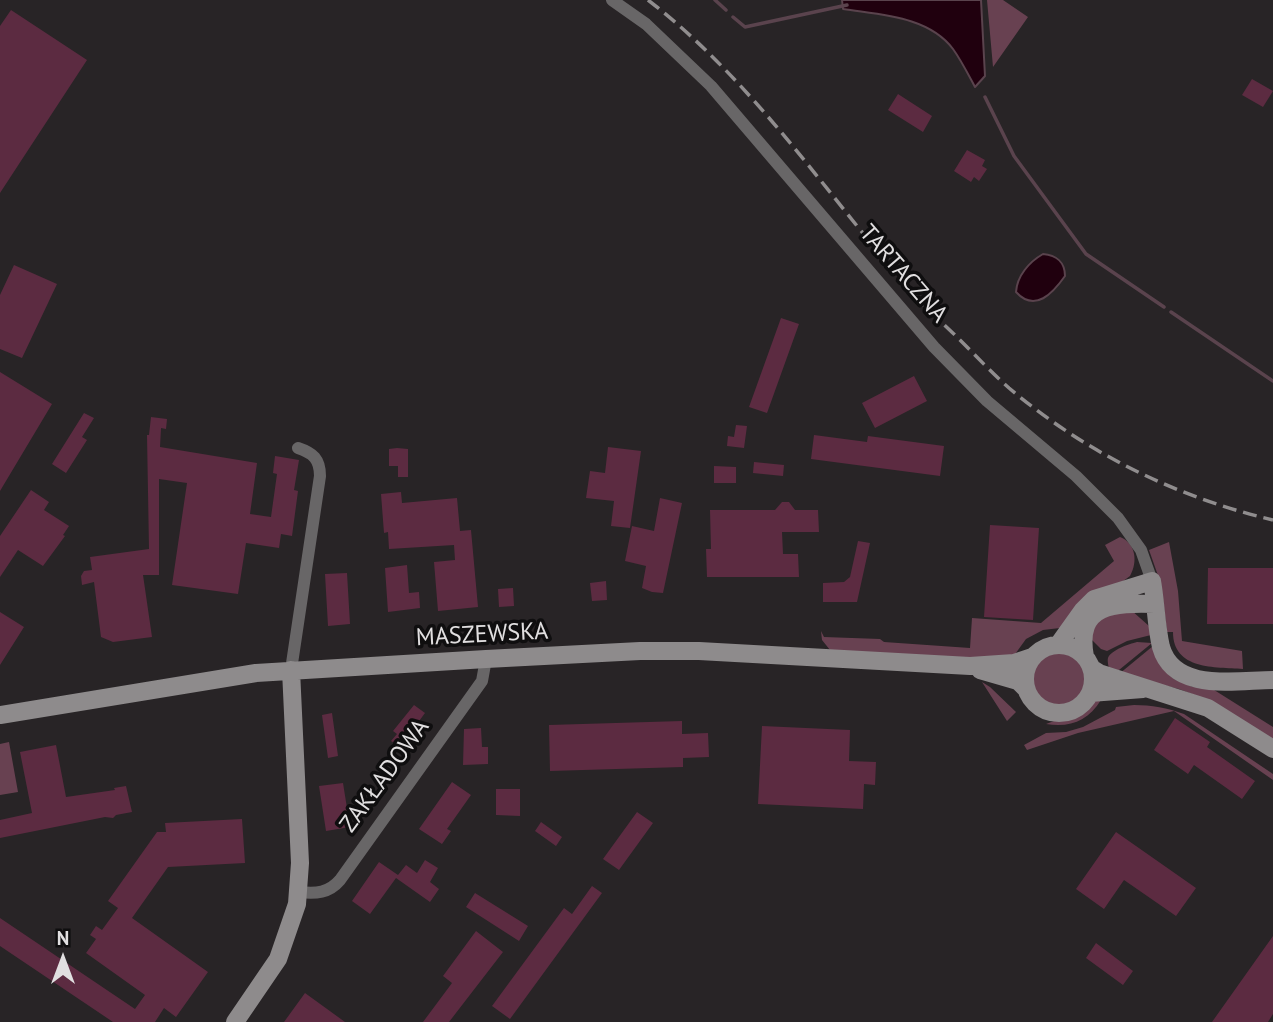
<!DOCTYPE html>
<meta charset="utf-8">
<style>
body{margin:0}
#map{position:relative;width:1273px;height:1022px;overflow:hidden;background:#282426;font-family:"PT Sans",sans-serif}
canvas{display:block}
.north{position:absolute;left:28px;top:924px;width:70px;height:70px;-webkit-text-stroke:5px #0f0e0f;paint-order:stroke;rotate:0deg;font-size:19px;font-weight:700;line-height:28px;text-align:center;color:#e1dfe0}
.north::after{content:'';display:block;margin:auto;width:24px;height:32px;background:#e1dfe0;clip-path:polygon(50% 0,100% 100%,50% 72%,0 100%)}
</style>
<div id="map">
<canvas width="1273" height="1022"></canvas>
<div class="north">N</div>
</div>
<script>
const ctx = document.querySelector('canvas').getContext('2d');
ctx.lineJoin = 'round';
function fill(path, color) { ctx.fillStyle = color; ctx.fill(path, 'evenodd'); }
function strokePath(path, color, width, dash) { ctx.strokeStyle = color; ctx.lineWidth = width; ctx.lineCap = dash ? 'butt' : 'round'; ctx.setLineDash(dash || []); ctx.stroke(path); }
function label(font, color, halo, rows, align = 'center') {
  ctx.font = font + ' "PT Sans",sans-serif'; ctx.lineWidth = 7; ctx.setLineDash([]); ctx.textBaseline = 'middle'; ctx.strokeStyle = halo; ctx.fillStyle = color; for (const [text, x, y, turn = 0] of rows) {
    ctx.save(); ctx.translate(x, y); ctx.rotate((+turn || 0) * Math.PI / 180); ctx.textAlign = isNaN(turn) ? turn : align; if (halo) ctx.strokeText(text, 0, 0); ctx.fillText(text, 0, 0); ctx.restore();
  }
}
fill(new Path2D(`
 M987,0H1003L1028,17L993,67Z
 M1120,537C1136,543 1138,562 1130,576L1060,628L1043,630L1026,639L1013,657L971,660L830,650L822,640L821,631L824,637L880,639L884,642L970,648L972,618L1041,623L1114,561L1105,545Z
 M1169,542L1178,591L1182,641L1242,651L1243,669C1215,667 1173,670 1173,632H1167L1161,584L1149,550Z
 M1131,610L1149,626L1151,635L1127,641L1107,651L1101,649L1089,637L1096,619Z
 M1137,642L1152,643L1119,670L1110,671C1109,669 1107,661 1108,658C1111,650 1129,644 1137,642Z
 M1153,646L1162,668L1174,679L1193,687L1211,688L1273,727V742L1205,699L1179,689L1119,674Z
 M1032 679a27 27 0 1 1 54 0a27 27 0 1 1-54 0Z
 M982,682L990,687L1016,712L1007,721Z
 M1101,700C1088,721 1070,728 1046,724L1081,711L1091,701Z
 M1134,705C1151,705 1168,708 1184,714L1273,774V780L1174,711L1078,733L1027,750L1024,745L1046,733L1066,732L1083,727L1115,710L1116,707Z
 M9,742L18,792L0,795V744Z`), '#684151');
const water = new Path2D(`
 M842,0H981L985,76L975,87C968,74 961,60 953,49C928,16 880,15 843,9Z
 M1043,254C1056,255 1065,262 1065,276C1053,293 1035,313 1016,292C1017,276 1029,262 1043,254Z`);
fill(water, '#20000e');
strokePath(water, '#5a434d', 2);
strokePath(new Path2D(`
 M715,0L726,10
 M733,17L745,27L847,5
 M985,97L1014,156L1086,254L1164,307
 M1171,312L1273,381`), '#5a434d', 3.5);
fill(new Path2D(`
 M11,10L87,60L0,193V26Z
 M1252,79L1273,91L1263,107L1242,95Z
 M898,94L932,116L923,132L888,110Z
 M967,150L985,160L982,166L987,169L979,181L974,177L971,182L954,171Z
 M14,265L57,284L22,358L0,349V295Z
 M781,318L799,324L767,413L749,407Z
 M0,372L52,404L0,491Z
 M914,376L927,401L875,428L862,403Z
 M84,413L94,418L82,437L87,440L66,473L52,464Z
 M151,417L167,419L166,429L161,428L160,447L257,463L250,514L271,517L277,474L273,473L275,456L299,460L294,490L298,491L292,536L281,534L279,548L246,543L238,594L172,585L187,483L159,479V575H143L152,637L113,642L101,637L94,582L82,585L81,576L84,571L92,570L90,557L149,549L147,435H149Z
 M736,425L747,426L744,448L727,446L728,436L734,437Z
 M814,435L867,442L868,436L944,446L940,476L811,459Z
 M608,447L641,451L630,528L611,526L614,501L586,498L590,471L605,473Z
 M397,448L408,449V477H398V466H389V449Z
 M754,462L784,465L783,476L753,473Z
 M714,466L736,467V483H714Z
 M31,490L49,502L44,510L69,526L63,535L65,536L43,566L18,550L0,577V536Z
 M401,492L402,503L457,498L460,531L471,530L478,607L438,611L434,562L455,560L454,545L389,549L388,532L384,533L381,494Z
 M660,498L682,503L663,593L652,592L642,588L646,566L625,561L632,526L654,531Z
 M782,502H789L795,510H818L819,532H782L783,554H798L799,577H707L706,549H711L710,510H775Z
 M990,525L1039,528L1033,620L984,617Z
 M858,541L870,543L857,602H823V583L844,582L850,577Z
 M407,565L409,593L419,592L420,608L388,612L385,568Z
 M1208,568H1273V624H1207Z
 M347,573L350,624L328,626L325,574Z
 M606,581L607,600L592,601L590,583Z
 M513,588L514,606L499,607L498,589Z
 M0,612L24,627L0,665Z
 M414,705L425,713L400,747L391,741L397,734L393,731Z
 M332,713L338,756L328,758L322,715Z
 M1175,718L1210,742L1207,747L1255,781L1242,799L1194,765L1188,774L1154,750Z
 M682,721V734L708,733L709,757L683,758V767L550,771L549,725Z
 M762,726L850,730L849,761L876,762L875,785L864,784L863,809L758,804Z
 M481,728L482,747H488V764L463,765L464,729Z
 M56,745L66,797L115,790L114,788L126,786L132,812L116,815L113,818L105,817L0,838V820L32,813L20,752Z
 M452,782L471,795L447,829L451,831L442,844L419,829Z
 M343,783L350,827L326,831L319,786Z
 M496,789H520V816L496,815Z
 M637,812L653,823L619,870L603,859Z
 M242,819L245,863L168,867L132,918L208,972L176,1017L164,1008L155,1022H113L0,946V918L135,1009L145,995L86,953L96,939L90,935L96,926L102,930L118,908L108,901L157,832H166L165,823Z
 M541,822L562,837L556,846L535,831Z
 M1116,832L1196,888L1176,916L1124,880L1104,909L1076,889Z
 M425,860L438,868L430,882L439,889L430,902L396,878L370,914L352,901L379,862L398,875L406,865L417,873Z
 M592,886L602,893L510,1019L492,1006L564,908L572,914Z
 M475,893L528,926L519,941L466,907Z
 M476,931L503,952L449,1022H423L452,983L443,976Z
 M1273,936V1014L1268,1022H1212Z
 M1096,943L1133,971L1123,985L1086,958Z
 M305,993L345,1022H284Z`), '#5c2b41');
strokePath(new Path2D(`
 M612,0L646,24L711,86L934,347L987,401L1076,476L1118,518L1141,550L1152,581
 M291,670L320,476C320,459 313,453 298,448
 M299,892C316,894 329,893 340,880L482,681L486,659`), '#686667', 12);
strokePath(new Path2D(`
 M1058,645L1083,610L1094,599L1152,581C1156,603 1156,626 1161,647C1174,693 1237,680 1273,680
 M1025 679a34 34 0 1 1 68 0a34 34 0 1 1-68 0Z
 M1085,657C1075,603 1115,603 1155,604
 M1091,668L1099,673L1208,708L1273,749
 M980,670L1018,681L1026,689
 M1090,693L1143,689
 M0,715L256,673L486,659L640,651H699L970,666L1014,663L1032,657
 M235,1022L278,959L297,904L300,863L291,670`), '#8e8b8c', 18);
strokePath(new Path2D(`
 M648,0C753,81 825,192 911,291C926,309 944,324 960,340C976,356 992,373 1009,388C1086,453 1176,497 1273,520`), '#908d8e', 3.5, [14, 7]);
label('24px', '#e1dfe0', '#0f0e0f', [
 ["TARTACZNA",903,274,49],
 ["MASZEWSKA",482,635,-3],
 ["ZAKŁADOWA",385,776,-54]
]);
</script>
